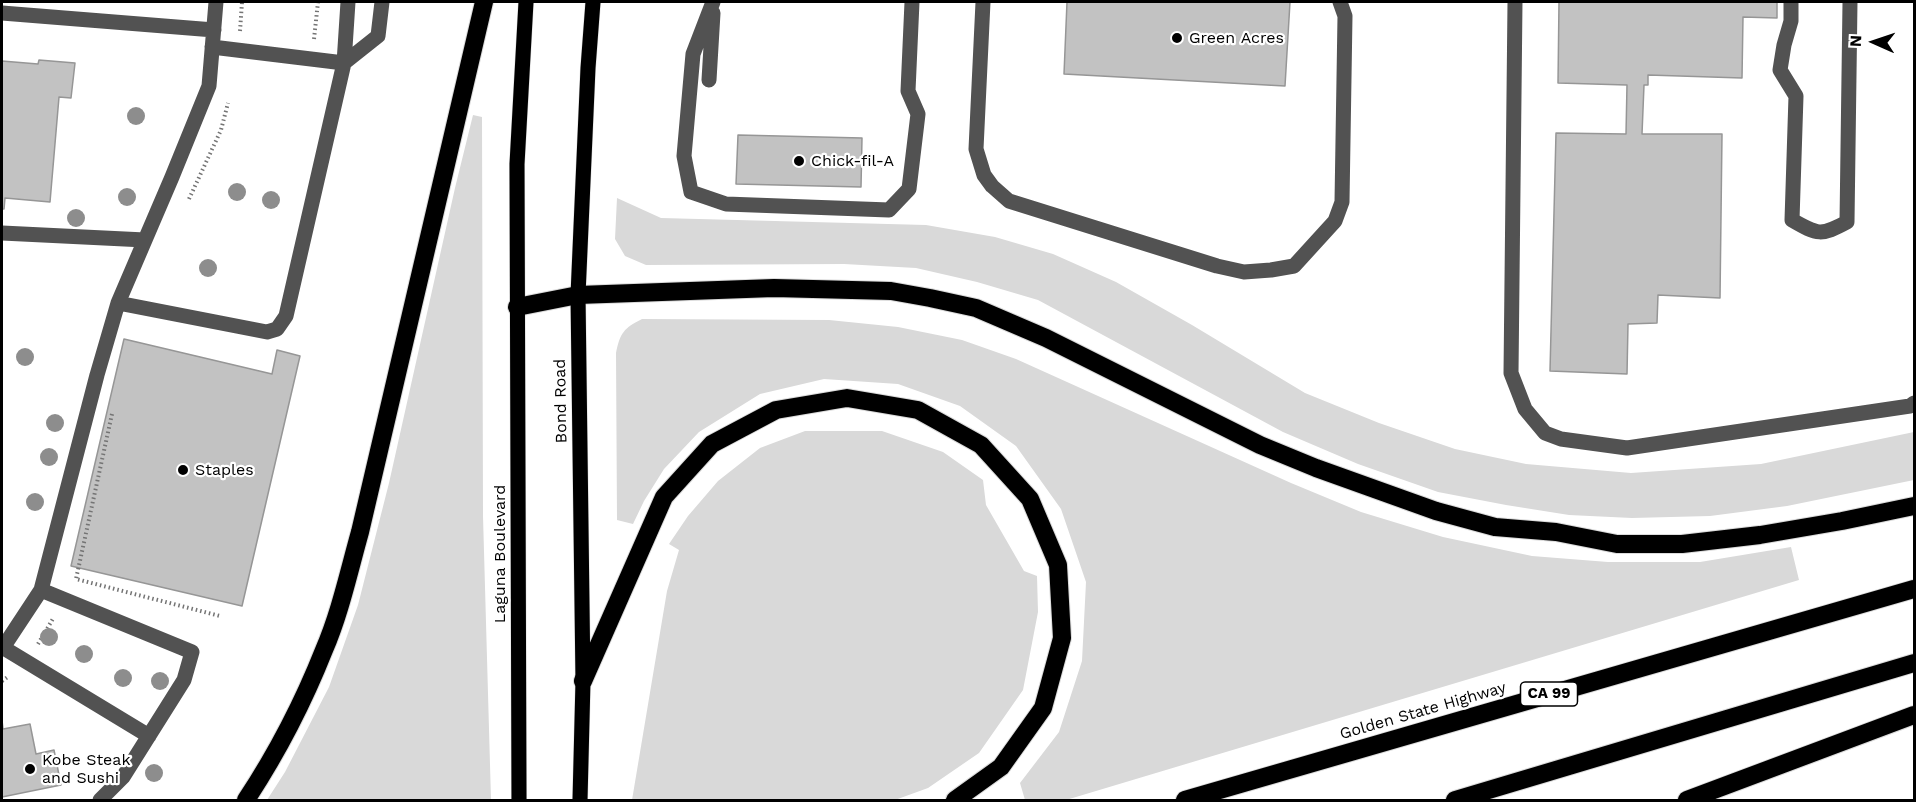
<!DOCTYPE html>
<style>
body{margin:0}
#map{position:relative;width:1916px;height:802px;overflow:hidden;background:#fff;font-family:"Work Sans",sans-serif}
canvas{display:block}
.frame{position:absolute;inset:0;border:3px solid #000;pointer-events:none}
.north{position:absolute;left:1844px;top:12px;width:60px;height:60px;-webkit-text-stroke:4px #fff;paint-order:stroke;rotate:273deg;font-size:16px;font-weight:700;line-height:24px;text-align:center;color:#000}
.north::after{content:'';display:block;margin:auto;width:21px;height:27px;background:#000;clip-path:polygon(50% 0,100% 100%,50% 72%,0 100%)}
</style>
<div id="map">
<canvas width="1916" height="802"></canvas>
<div class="frame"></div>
<div class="north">N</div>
</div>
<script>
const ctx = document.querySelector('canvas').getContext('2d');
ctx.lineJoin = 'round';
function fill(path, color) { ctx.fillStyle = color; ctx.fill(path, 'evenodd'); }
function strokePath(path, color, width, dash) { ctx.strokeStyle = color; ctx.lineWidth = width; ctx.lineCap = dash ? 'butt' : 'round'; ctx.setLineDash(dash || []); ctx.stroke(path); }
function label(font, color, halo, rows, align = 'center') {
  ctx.font = font + ' "Work Sans",sans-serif'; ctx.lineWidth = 4.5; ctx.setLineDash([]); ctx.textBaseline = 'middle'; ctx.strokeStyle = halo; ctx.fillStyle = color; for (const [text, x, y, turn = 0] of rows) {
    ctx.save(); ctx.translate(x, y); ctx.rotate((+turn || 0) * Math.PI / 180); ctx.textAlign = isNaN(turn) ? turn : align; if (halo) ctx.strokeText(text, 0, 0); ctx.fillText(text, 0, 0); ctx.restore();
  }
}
fill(new Path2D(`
 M473,115L482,117L483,516L491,800H267L285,772L329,687L358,605L389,483L455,188Z
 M617,198L661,218L926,225L995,237L1053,254L1116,282L1192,325L1305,393L1379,423L1455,449L1526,464L1631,473L1761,464L1914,432V480L1787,506L1710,516L1632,518L1569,515L1506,505L1438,492L1358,464L1283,432L1038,300L977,282L916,268L844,264L646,265L625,256L615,239Z
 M642,319L829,320L898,327L962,340L1016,359L1291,483L1361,512L1443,537L1532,556L1608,562H1700L1791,547L1799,580L1066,800H1025L1020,783L1059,732L1082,661L1086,582L1061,509L1016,446L960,406L898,384L824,379L760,394L699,432L664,469L644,501L633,524L617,520L616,353C620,333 624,328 642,319Z
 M805,431H882L943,452L983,480L986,505L1024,571L1037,576L1038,612L1023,690L979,753L928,788L895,800H632L667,591L679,550L669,544L688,516L718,481L760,448Z`), '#d9d9d9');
const building = new Path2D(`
 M1067,2H1290L1285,86L1064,74Z
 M1559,2H1777V18L1743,17L1742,78L1648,75V85H1644L1642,134H1722L1720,298L1658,295L1657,323L1628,324L1627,374L1550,371L1556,133L1626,134L1627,85L1558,83Z
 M39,60L75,63L71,98L59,97L50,202L5,198L4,209H2V61L38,64Z
 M738,135L862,138L861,187L736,184Z
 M124,339L272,374L277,350L300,356L242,606L71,566Z
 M2,720L3,729L30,724L36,754L54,750L61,785L2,797Z`);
fill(building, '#c2c2c2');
strokePath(building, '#969696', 1.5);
const major = new Path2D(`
 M519,800L517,164L526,2
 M580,800L583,681L578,295L588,68L593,2`);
const highway = new Path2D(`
 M517,307L578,295L774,288L891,291L930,298L976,308L1046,338L1260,445L1316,468L1436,511L1495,527L1556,532L1617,544H1682L1760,535L1842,521L1914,506
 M583,681L664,497L712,444L776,410L847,398L918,410L981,445L1030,499L1058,565L1062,638L1043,708L1001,767L955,800
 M246,800C277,753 303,703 324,650C340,613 349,571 360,532L484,2
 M1185,800L1914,589
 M1455,800L1914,663
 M1687,800L1914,715`);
strokePath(major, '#dbdbdb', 16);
strokePath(highway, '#dbdbdb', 20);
strokePath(new Path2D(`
 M240,31L242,2
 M314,39L318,2
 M189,199L221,130L228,103
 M112,414L76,579L220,616
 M38,644L54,617
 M2,681L9,676`), '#747474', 4, [1.5, 3]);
strokePath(new Path2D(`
 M713,2L693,54L684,156L691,192L726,204L889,210L909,189L918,114L908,91L912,2
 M983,2L976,149L984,175L992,186L1009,201L1217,266L1244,272L1271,270L1294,266L1335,221L1342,202L1345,16L1340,2
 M1515,2L1511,373L1525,409L1545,433L1561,439L1627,448L1910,406L1914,403
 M1791,2V21L1784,45L1780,70L1796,96L1792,220C1818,235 1821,236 1847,222L1850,2
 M2,13L214,30
 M212,47L344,63L378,36L382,2
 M709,80L713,13
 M2,233L145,240
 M118,303L267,332L277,329L286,316L344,63L348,2
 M41,590L192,652L184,680L123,777L100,800
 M2,647L149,736
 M2,649L41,590L97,375L118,303L172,177L209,86L216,2`), '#525252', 15);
strokePath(major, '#000', 15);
strokePath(highway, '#000', 18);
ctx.fillStyle = '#8d8d8d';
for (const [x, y] of [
 [136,116],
 [237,192],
 [127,197],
 [271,200],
 [76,218],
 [208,268],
 [25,357],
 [55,423],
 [49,457],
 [35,502],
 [49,637],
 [84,654],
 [123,678],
 [160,681],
 [154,773]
]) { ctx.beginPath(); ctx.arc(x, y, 9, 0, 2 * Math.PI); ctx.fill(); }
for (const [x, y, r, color] of [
 [1177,38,6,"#000"],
 [799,161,6,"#000"],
 [183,470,6,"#000"],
 [30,769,6,"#000"]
]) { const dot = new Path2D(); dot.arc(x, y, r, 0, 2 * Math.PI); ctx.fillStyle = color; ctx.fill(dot); strokePath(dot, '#fff', 2); }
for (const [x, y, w] of [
 [1549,694,57]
]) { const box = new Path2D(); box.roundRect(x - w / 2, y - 12, w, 24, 4.5); ctx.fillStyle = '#fff'; ctx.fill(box); strokePath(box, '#000', 1.5); }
label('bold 15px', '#000', null, [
 ["CA 99",1549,694]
]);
label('16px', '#000', '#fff', [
 ["Green Acres",1189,38],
 ["Chick-fil-A",811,161],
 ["Staples",195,470],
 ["Kobe Steak",42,760],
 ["and Sushi",42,778]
], 'left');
label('16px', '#000', '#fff', [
 ["Bond Road",561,401,-91],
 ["Laguna Boulevard",500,554,-90],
 ["Golden State Highway",1423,711,-16]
]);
</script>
